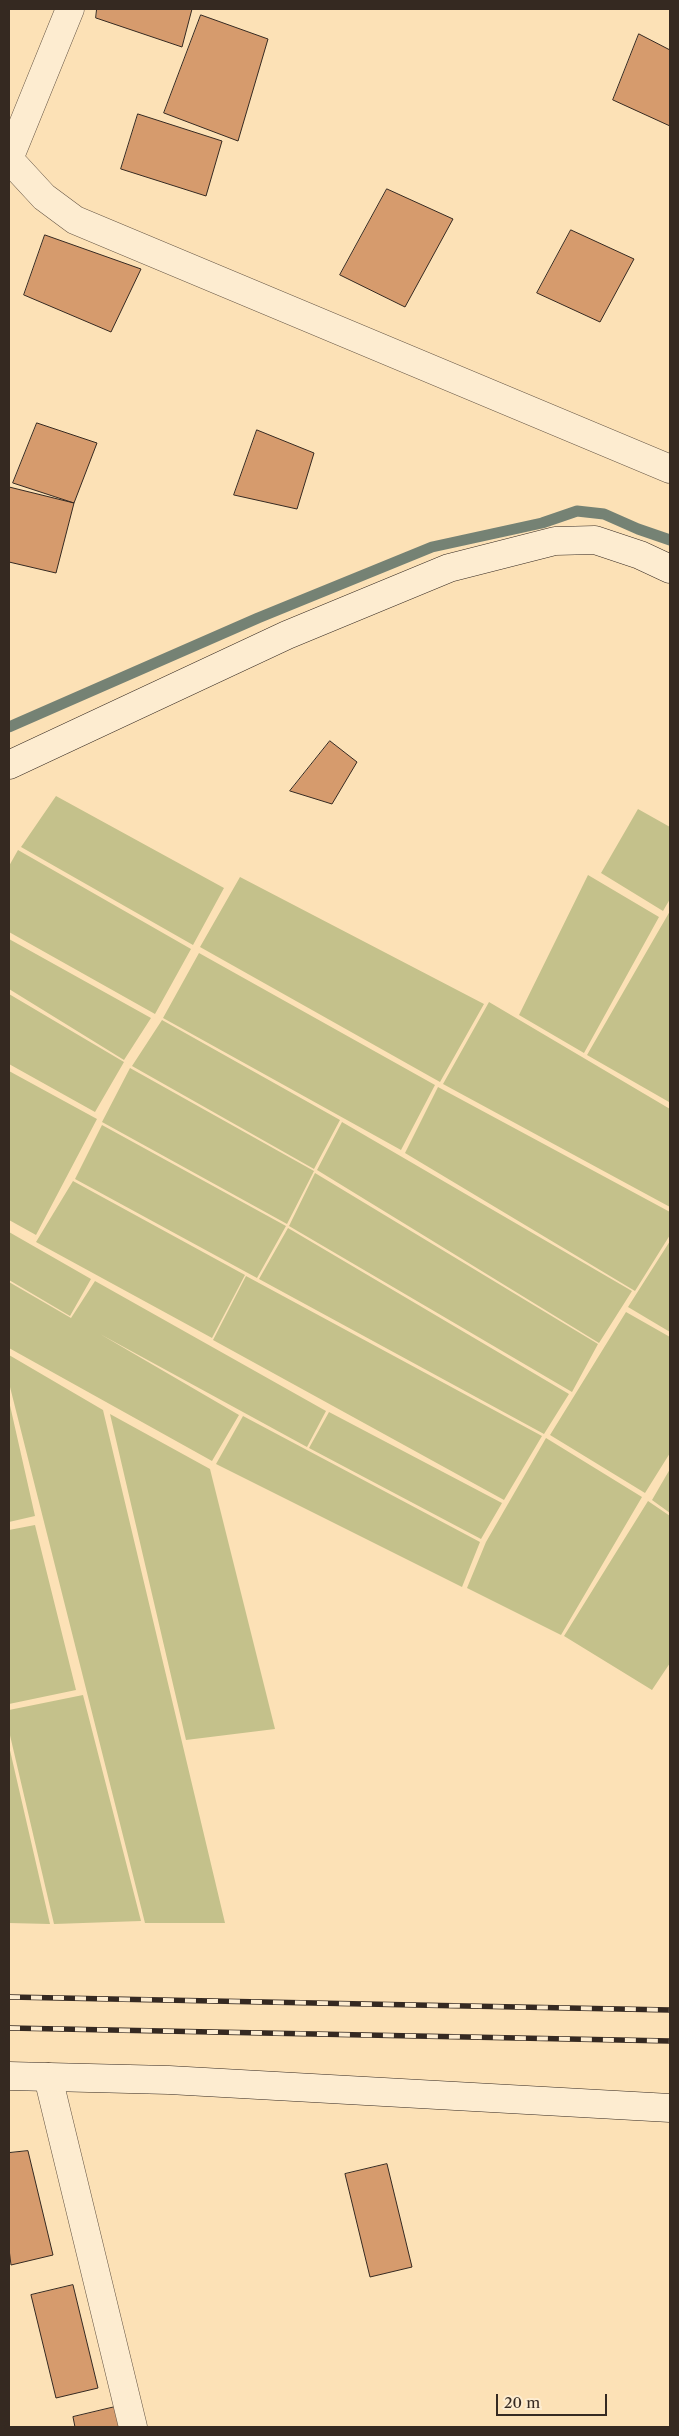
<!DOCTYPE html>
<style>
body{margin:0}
#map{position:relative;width:679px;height:2436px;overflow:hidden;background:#fce1b6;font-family:"Libre Caslon Text",serif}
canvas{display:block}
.frame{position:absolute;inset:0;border:10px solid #352921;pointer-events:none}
.scale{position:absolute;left:496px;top:2394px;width:111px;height:22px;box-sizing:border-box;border:2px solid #352921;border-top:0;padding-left:6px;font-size:15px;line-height:18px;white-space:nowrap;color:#352921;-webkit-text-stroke:4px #fdecd0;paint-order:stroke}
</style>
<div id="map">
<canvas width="679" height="2436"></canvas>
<div class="frame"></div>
<div class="scale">20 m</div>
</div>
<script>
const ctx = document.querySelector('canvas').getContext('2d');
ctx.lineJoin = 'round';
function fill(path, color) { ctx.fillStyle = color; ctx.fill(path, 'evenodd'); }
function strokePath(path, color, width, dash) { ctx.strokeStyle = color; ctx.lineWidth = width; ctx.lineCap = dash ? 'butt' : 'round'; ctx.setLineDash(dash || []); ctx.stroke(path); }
fill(new Path2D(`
 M56,796L224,888L193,945L21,847Z
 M638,809L670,827V899L663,911L601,873Z
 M18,850L191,949L155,1014L9,932V866Z
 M588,875L659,917L584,1053L519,1015Z
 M240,877L484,1004L440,1082L200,947Z
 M670,911V1101L669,1102L587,1055Z
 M9,939L151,1018L124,1060L9,989Z
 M199,953L435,1085L401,1150L163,1018Z
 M9,994L124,1062L95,1112L9,1064Z
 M489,1002L670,1109V1207L443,1084Z
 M162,1020L340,1120L314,1169L132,1066Z
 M130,1068L314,1171L287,1224L102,1122Z
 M9,1071L97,1119L36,1235L9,1220Z
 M438,1087L670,1212V1235L635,1291L405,1153Z
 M342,1122L632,1291L599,1343L317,1170Z
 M102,1125L286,1226L257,1278L75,1179Z
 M315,1173L598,1344L572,1392L289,1226Z
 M73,1181L245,1275L212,1338L36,1242Z
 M288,1228L569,1394L544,1434L259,1279Z
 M9,1232L91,1279L70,1316L9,1280Z
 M670,1241V1332L628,1307Z
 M246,1276L542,1436L504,1500L213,1340Z
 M95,1281L326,1411L307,1447L100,1334L239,1415L212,1461L9,1348V1282L71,1318Z
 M626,1312L670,1337V1453L645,1493L550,1435Z
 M9,1355L103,1410L225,1923H145L9,1383Z
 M9,1401L35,1516L9,1522Z
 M329,1412L502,1503L481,1539L309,1448Z
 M110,1414L210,1469L275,1729L186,1740Z
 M243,1416L480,1542L462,1587L216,1464Z
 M546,1438L642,1497L561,1635L467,1588L486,1542Z
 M670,1469V1513L652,1500Z
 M648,1501L670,1516V1663L652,1690L564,1636Z
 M35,1525L76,1690L9,1704V1530Z
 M83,1695L141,1921L54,1924L9,1731V1710Z
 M9,1746L50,1924L9,1923Z`), '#c4c18b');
strokePath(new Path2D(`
 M9,727L258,618L432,547L542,523L577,511L604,514L638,529L670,540`), '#758274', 11);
const building = new Path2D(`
 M97,9H192L182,47L96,18Z
 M201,15L268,39L238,141L164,113Z
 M639,34L670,50V126L613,100Z
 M138,114L222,141L206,196L121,169Z
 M387,189L453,219L405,307L340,275Z
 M571,230L634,259L600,322L537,293Z
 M45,235L141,269L111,332L24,295Z
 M37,423L97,443L74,503L13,483Z
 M257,430L314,453L297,509L234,495Z
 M9,487L74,503L56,573L9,562Z
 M330,741L357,762L332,804L290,791Z
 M28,2151L53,2255L11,2265L9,2249V2153Z
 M387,2164L412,2267L370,2277L345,2174Z
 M73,2285L98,2388L56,2398L31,2295Z
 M115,2407L120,2427H75L73,2417Z`);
fill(building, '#d69b6d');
strokePath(building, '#352921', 1);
const street = new Path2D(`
 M9,159L44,197L75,220L670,469
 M9,159L70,9
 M48,2077L133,2427`);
const secondary = new Path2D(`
 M9,765L287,635L449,568L555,541L595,540L640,555L670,569
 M9,2076L169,2080L670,2108`);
strokePath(street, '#675746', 29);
strokePath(secondary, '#352921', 29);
strokePath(street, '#fdecd0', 28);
strokePath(secondary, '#fdecd0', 28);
const rail = new Path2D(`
 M9,1997L670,2010
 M9,2028L670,2041`);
strokePath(rail, '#352921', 5.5);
strokePath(rail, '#fdecd0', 4, [11]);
</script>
